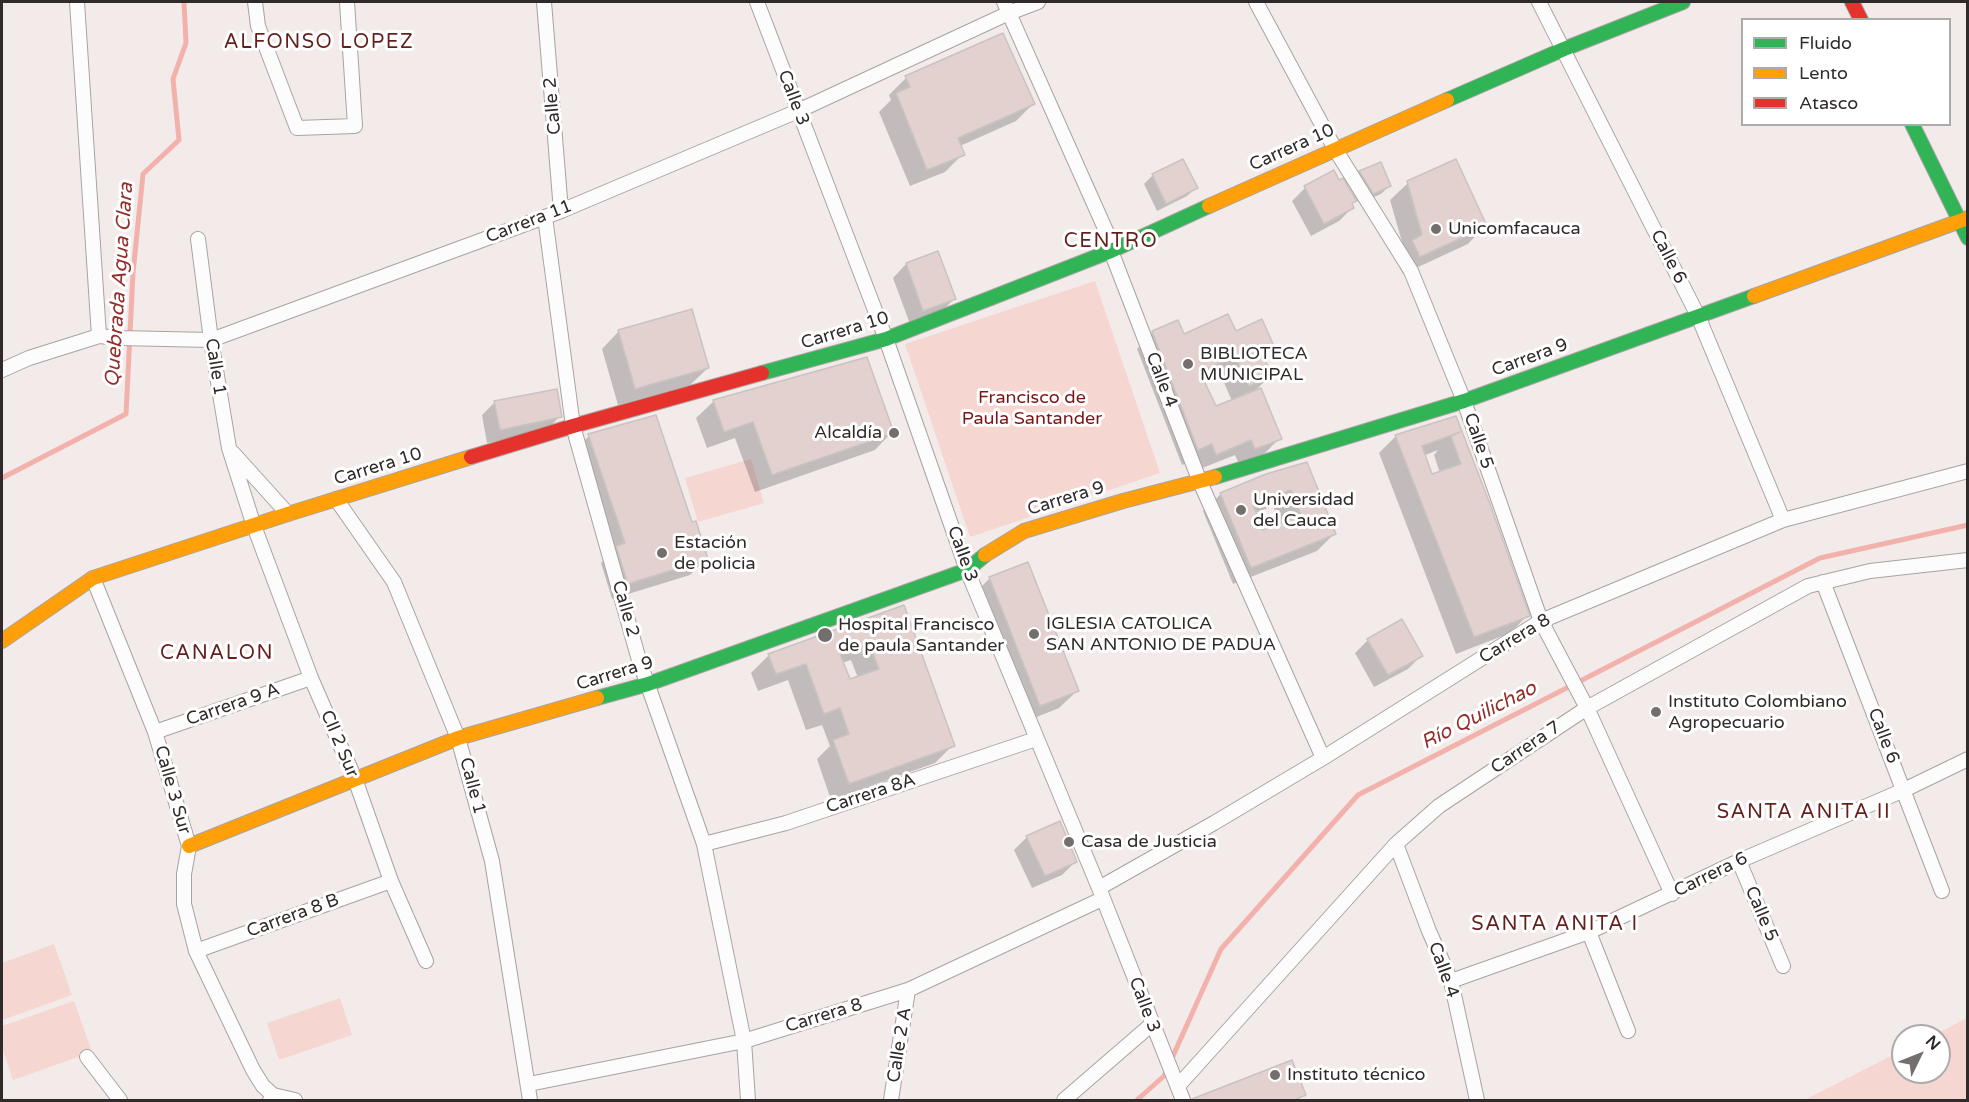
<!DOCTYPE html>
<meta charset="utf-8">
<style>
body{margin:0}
#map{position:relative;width:1969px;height:1102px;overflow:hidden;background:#f2ebea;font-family:"Varela Round",sans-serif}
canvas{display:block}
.frame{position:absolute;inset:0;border:3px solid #302b2a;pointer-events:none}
.legend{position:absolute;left:1741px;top:18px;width:210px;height:108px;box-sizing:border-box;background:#fff;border:2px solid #acaaaa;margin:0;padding:8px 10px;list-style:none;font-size:18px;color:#302b2a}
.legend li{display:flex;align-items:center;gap:12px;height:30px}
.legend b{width:30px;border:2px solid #acaaaa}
.north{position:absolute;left:1891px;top:1024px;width:60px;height:60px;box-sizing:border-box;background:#fff;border:2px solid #acaaaa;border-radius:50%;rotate:47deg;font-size:16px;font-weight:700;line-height:24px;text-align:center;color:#302b2a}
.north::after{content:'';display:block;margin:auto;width:21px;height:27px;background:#746e6d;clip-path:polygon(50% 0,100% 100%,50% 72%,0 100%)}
</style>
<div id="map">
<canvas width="1969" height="1102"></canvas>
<div class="frame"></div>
<ul class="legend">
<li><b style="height:8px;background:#30b455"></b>Fluido</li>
<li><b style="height:8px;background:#ff9f0a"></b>Lento</li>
<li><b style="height:8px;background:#e5322d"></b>Atasco</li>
</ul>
<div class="north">N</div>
</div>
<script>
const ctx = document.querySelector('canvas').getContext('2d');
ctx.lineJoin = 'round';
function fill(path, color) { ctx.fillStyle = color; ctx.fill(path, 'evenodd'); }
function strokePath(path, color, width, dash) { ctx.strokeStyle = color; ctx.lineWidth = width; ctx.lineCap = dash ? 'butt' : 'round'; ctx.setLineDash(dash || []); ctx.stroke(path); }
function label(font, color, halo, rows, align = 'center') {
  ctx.font = font + ' "Varela Round",sans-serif'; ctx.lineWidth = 6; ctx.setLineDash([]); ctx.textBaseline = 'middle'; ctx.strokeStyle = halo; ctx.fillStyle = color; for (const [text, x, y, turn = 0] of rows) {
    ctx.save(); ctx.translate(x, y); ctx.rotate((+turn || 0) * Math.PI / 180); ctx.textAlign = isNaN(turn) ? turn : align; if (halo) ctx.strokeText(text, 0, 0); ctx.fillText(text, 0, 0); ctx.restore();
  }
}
fill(new Path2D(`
 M1095,281L1160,473L970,537L905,344Z
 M751,459L764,503L698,522L685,478Z
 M54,944L72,995L2,1020V963Z
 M340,998L352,1035L279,1060L267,1023Z
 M74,1001L92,1052L13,1080L2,1047V1026Z
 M1967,1018V1100H1804L1903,1050V1072H1939V1036H1932Z`), '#f6d6d1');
fill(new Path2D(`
 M906,78L1034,103L1016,121L960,146L963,154L945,172L910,186L879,112L891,100L889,95Z
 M1182,161L1196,188L1187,196L1157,211L1144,184L1152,176Z
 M1334,172L1339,182L1355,201L1351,205L1352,208L1339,221L1311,236L1292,201L1305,188Z
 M1360,173L1390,185L1381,194L1365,201L1352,181Z
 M1408,183L1485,226L1468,244L1403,274L1395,259L1404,249L1390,200Z
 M937,253L954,299L941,312L910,324L893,278L906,264Z
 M1177,322L1183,336L1235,333L1271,344L1261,354L1271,375L1253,393L1280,438L1264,454L1239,464L1235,455L1200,469L1196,459L1182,465L1137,349L1152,333ZM1219,371L1232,401L1215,408L1202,379Z
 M619,331L708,368L690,385L618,405L602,349Z
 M714,401L892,432L875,450L755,492L735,438L707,448L696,418Z
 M495,402L560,416L547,430L487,443L482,415Z
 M1455,418L1528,615L1510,633L1456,654L1379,453L1396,436ZM1438,450L1434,455L1440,473L1431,476L1423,456Z
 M589,436L691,524L706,559L690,575L612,599L601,563L609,556L573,452Z
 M1306,464L1334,534L1317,551L1233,584L1203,511L1221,494ZM1273,506L1280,524L1263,531L1255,513Z
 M1027,564L1077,691L1059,708L1022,723L972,596L990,578Z
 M903,607L953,745L935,763L831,800L817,759L830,746L822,725L806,730L788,680L758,691L751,673L769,655ZM851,660L858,678L849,681L842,663Z
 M1368,640L1421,656L1408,669L1374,687L1355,653Z
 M1027,837L1075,862L1062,875L1032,888L1014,850Z`), '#0003');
strokePath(new Path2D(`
 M2,478L126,414L133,273L143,174L179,140L173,79L186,43L184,2
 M1137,1100L1164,1076L1221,949L1358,795L1820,558L1968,525`), '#f2b2ab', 5);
const building = new Path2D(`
 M1003,33L1035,104L958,138L965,155L927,170L896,93L910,87L905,76Z
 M1183,159L1198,188L1166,204L1152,174Z
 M1456,159L1487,226L1420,257L1412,240L1422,235L1407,181Z
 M1381,162L1391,186L1373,194L1359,171Z
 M1334,170L1339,180L1343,178L1357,201L1352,203L1354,208L1324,224L1304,186Z
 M938,251L956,299L923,311L906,263Z
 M692,309L709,368L635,389L618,330Z
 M1228,314L1236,331L1262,319L1273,344L1261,350L1272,376L1249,386L1235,356L1200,372L1216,406L1261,388L1282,439L1255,449L1251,440L1216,455L1212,444L1198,450L1152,331L1178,320L1184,334Z
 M867,357L894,433L772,475L753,422L724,432L713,400Z
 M557,389L562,417L500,430L494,401Z
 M656,415L692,522L696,521L708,559L628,584L616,546L625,543L588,434Z
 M1456,416L1490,504L1530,616L1474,637L1395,435ZM1460,432L1451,436L1461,464L1432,474L1422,446Z
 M1307,462L1336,534L1251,568L1220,493L1266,474ZM1291,490L1301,515L1263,530L1253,505Z
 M1028,562L1079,691L1040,706L989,577Z
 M904,605L955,746L849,784L833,740L849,734L840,708L824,714L806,664L776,674L768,654ZM869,643L879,669L850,679L840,654Z
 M1402,619L1423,656L1388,675L1367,639Z
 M1060,821L1077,862L1045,876L1026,836Z
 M1292,1060L1306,1095L1292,1101H1192V1099Z`);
fill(building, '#e2d1cf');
strokePath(building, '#c9c3c2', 1.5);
const street = new Path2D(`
 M77,2L99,336
 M255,2L258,26L297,128L355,126L347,2
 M544,2L561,211
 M757,2L886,339L967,570L1099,888L1183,1100
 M1004,2L1111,242V251L1200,482L1323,758
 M1256,2L1335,149L1411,271L1464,401L1541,621L1587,708L1672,894
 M1539,2L1698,316L1783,520
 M545,217L573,426L639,660L704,844L744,1041L748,1100
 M198,239L211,340L229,448L254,526L311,678L355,779L391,881L426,961
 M2,370L29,358L99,336L119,338L211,340L561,211L798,111L1009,13L1038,2
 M233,453L288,514
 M336,499L394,582L458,738L492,861L530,1100
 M93,578L155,732L189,846L184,874V904L196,951L253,1070L263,1086L273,1095V1100
 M1823,582L1942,891
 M155,732L311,678
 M704,844L786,823L1036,739
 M1396,844L1429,931L1451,981L1477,1100
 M1739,861L1783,966
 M1099,888L1214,823L1323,758L1541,621L1783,520L1968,471
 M1589,932L1628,1031
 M196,951L391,881
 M1451,981L1589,932L1739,861L1904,790L1968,759
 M87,1057L120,1100
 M529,1084L744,1041L908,990L1102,899
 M1178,1086L1396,844L1439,806L1587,708L1808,586L1870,571L1968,560
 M270,1100L273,1095L295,1100
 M891,1100L908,990
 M1064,1100L1152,1024`);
const fast = new Path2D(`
 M1447,100L1564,49L1683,2
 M1912,124L1968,238
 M762,373L886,339L1111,251L1209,206
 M1215,477L1464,401L1754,296
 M597,698L648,684L967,570L985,555`);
const slow = new Path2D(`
 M1209,206L1447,100
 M1754,296L1968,218
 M985,555L1024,531L1123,501L1215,477
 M2,641L93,578L288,514L471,457
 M189,846L458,738L597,698`);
const jam = new Path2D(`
 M1852,2L1861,20
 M471,457L573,426L762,373`);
strokePath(street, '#a8a3a2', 16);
strokePath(fast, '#a8a3a2', 16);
strokePath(slow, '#a8a3a2', 16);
strokePath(jam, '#a8a3a2', 16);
strokePath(street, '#fdfcfc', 14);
strokePath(fast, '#30b455', 14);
strokePath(slow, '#ff9f0a', 14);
strokePath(jam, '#e5322d', 14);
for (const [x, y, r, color] of [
 [1436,229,6,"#746e6d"],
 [1188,364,6,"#746e6d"],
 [894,433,6,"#746e6d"],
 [1241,510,6,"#746e6d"],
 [662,553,6,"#746e6d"],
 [1034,634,6,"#746e6d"],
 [825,635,8,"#746e6d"],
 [1656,712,6,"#746e6d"],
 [1069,842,6,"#746e6d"],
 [1275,1075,6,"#746e6d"]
]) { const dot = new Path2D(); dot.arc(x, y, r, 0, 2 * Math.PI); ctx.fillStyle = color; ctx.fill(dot); strokePath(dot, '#fff', 2); }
label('18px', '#302b2a', '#fff', [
 ["Calle 3",793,98,69],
 ["Calle 2",553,106,-95],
 ["Carrera 10",1292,148,-24],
 ["Carrera 11",529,222,-21],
 ["Calle 6",1668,257,63],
 ["Carrera 10",845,331,-17],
 ["Carrera 9",1530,358,-20],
 ["Calle 1",215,367,81],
 ["Calle 4",1161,380,69],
 ["Calle 5",1478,441,71],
 ["Carrera 10",378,467,-17],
 ["Carrera 9",1066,499,-17],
 ["Calle 3",962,554,70],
 ["Calle 2",625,609,74],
 ["Carrera 8",1515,639,-31],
 ["Carrera 9",615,674,-17],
 ["Carrera 9 A",233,705,-19],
 ["Calle 6",1883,736,69],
 ["Cll 2 Sur",339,744,67],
 ["Carrera 7",1526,748,-34],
 ["Calle 1",472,786,75],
 ["Calle 3 Sur",172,790,74],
 ["Carrera 8A",871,794,-18],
 ["Carrera 6",1711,875,-26],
 ["Calle 5",1761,914,67],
 ["Carrera 8 B",293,916,-20],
 ["Calle 4",1443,970,70],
 ["Calle 3",1144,1005,69],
 ["Carrera 8",824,1016,-17],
 ["Calle 2 A",900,1045,-81]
]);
label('18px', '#302b2a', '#fff', [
 ["Unicomfacauca",1448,229],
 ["BIBLIOTECA",1200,354],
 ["MUNICIPAL",1200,375],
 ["Alcaldía",882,433,"right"],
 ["Universidad",1253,500],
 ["del Cauca",1253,521],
 ["Estación",674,543],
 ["de policia",674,564],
 ["IGLESIA CATOLICA",1046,624],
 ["SAN ANTONIO DE PADUA",1046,645],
 ["Hospital Francisco",838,625],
 ["de paula Santander",838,646],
 ["Instituto Colombiano",1668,702],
 ["Agropecuario",1668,723],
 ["Casa de Justicia",1081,842],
 ["Instituto técnico",1287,1075]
], 'left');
label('18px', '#7c1516', '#fff', [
 ["Francisco de",1032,398],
 ["Paula Santander",1032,419]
]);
ctx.letterSpacing = '1.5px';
label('20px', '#641f1c', '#fff', [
 ["ALFONSO LOPEZ",319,43],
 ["CENTRO",1111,242],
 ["CANALON",217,654],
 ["SANTA ANITA II",1804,813],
 ["SANTA ANITA I",1555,925]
]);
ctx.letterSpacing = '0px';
label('italic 20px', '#942e2a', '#fff', [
 ["Quebrada Agua Clara",120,285,-86],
 ["Río Quilichao",1479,716,-27]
]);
</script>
